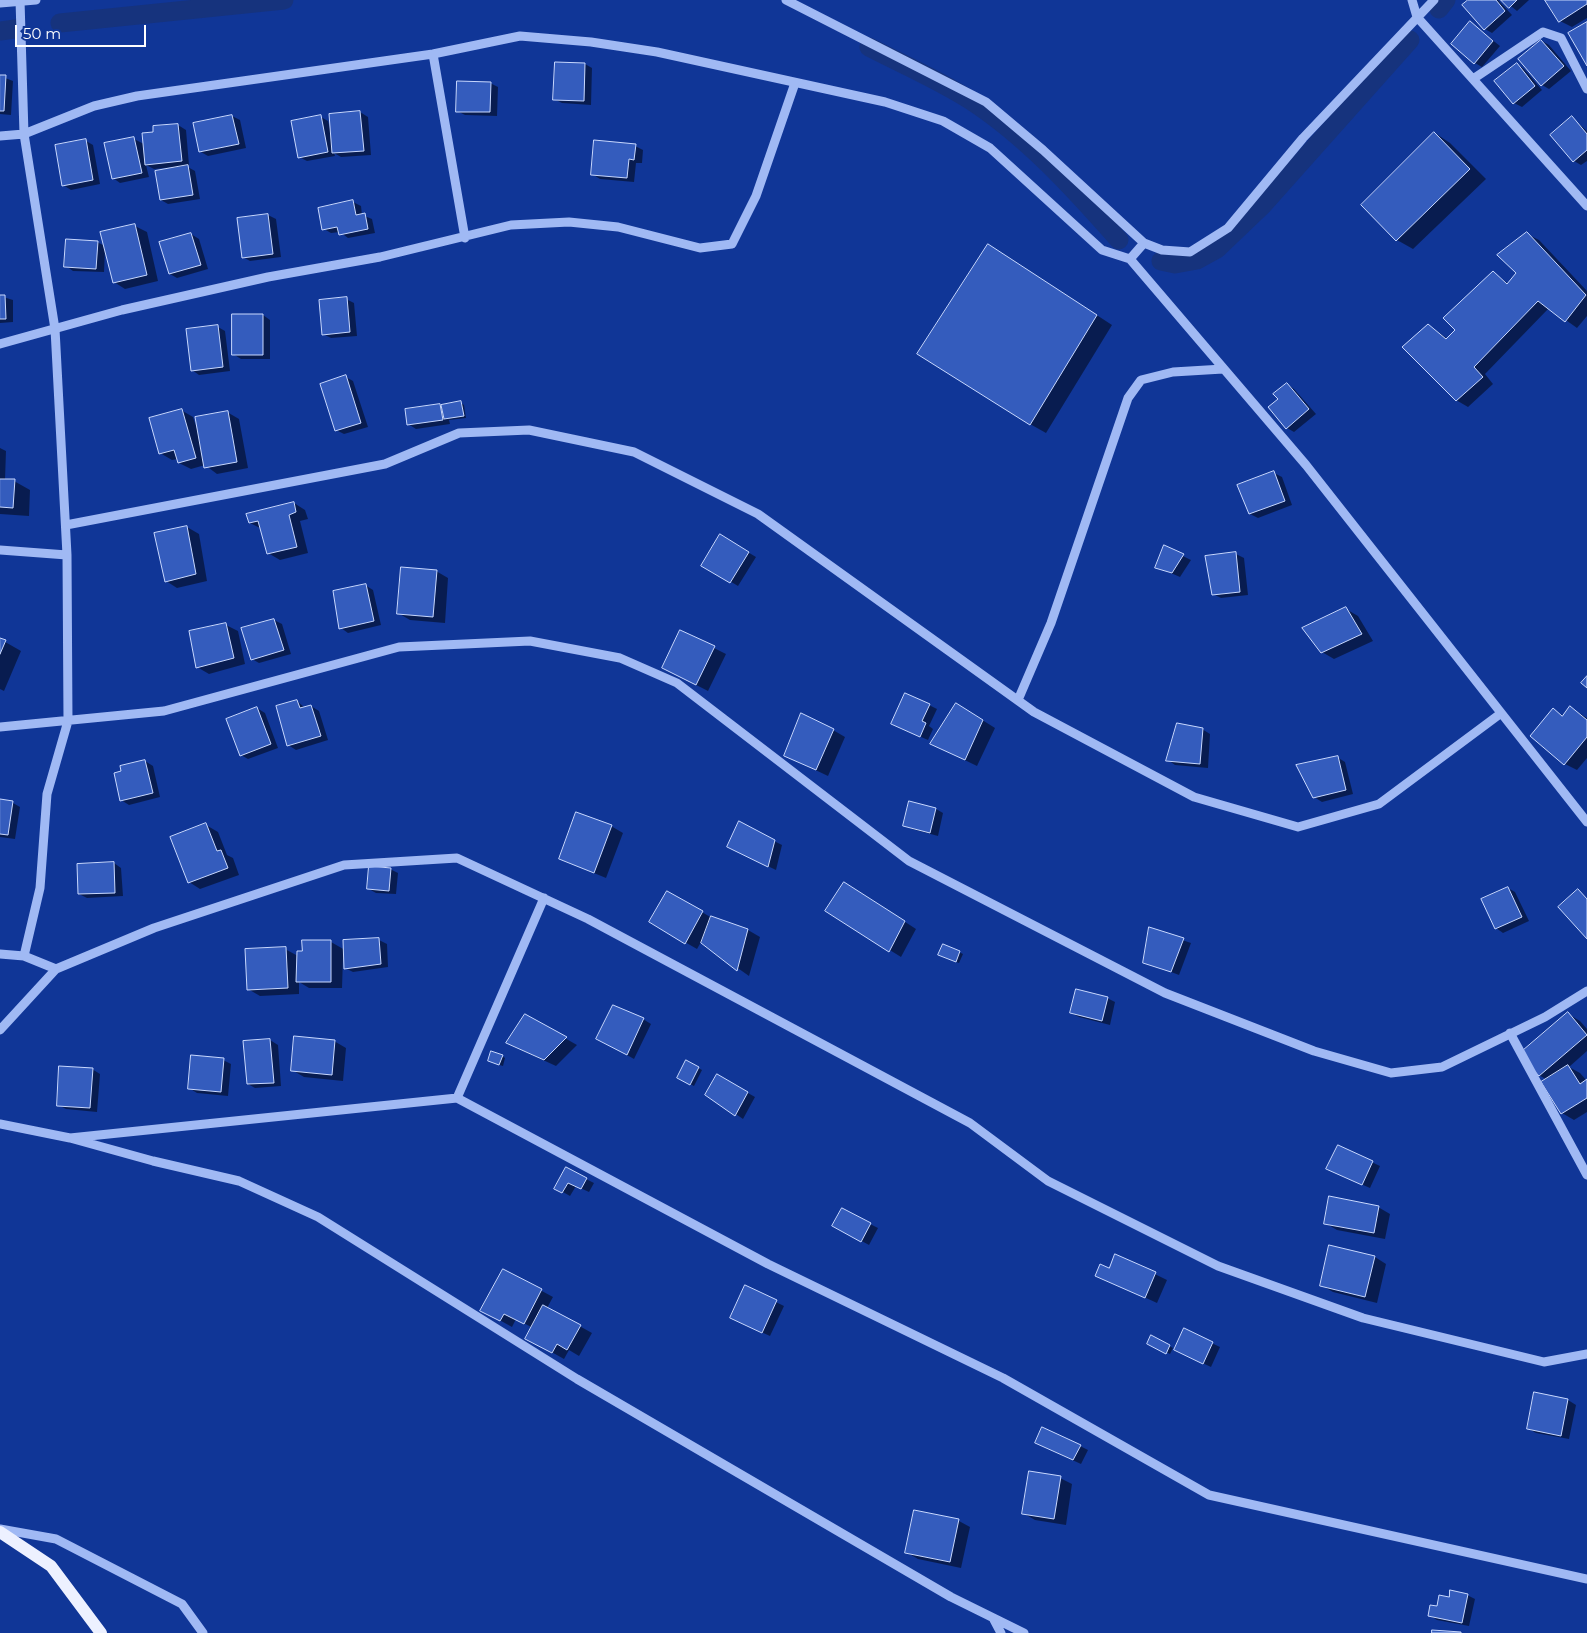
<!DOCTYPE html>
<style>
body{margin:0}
#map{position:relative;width:1587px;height:1633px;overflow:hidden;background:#103697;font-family:Montserrat,sans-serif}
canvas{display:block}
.scale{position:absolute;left:15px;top:25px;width:131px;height:22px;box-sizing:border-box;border:2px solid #fff;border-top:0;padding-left:6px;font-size:15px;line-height:18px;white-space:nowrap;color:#fff;-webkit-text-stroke:4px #103697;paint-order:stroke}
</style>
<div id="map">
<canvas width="1587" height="1633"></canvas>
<div class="scale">50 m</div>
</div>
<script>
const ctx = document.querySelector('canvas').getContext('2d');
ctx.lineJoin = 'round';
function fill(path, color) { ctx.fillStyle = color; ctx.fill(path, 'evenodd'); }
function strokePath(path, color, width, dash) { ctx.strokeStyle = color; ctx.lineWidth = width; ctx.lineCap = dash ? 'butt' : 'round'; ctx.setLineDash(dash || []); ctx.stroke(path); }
fill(new Path2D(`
 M1469,0H1498L1512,15L1492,33L1485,29Z
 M1503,0H1529L1517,11Z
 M1547,0H1587V18L1572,27L1560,21Z
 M1471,23L1500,46L1482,67L1475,63Z
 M1542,41L1549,45L1571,71L1549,89L1542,85Z
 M585,64L592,68L591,105L562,103L554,99Z
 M1517,64L1524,69L1542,90L1522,107L1514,103Z
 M0,76L13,81L11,115L0,114Z
 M490,83L498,87L497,116L465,115L457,111Z
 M360,112L368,117L371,155L341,157L334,153L335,156L307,161L299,157L321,117L328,121L330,129Z
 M232,116L240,120L246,148L208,156L201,152L195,124Z
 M1572,118L1587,131V161L1581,165L1574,161Z
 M178,125L186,130L189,165L186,166L195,171L200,199L168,204L161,200L174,167L154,169L146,165L149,177L120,183L113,178L134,139L144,144L155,133Z
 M1435,133L1450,143L1486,179L1413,249L1397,240L1363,205Z
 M86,141L93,145L100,184L71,190L63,185Z
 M635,146L643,150L642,163H636L634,182L600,179L592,174Z
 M353,202L361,206L362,215L372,219L375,233L348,238L340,232L331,233L324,229Z
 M268,215L276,219L281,257L250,261L243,257Z
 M135,226L147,232L158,281L125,289L114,282L105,249L104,272L73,271L66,266L97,242L105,246Z
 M191,234L199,239L208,269L177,278L170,274Z
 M1527,234L1539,240L1587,291V316L1577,328L1549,308L1485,374L1493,384L1468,407L1456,400L1428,325L1448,339L1456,330L1493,273L1509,284L1518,273Z
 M989,245L1112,325L1046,433L1030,424Z
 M0,296L13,300V322L0,323Z
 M346,299L354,303L357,336L331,338L323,334Z
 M263,315L270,320V359H241L233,354Z
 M218,327L225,331L230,371L199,375L192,370Z
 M346,377L353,381L368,427L344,434L336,430Z
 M1287,384L1294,389L1316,414L1294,432L1287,428Z
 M461,403L464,405L466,418L449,420L450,424L416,429L408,424L440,405Z
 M181,410L193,417L197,429L227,412L239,419L248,468L217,474L205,465L191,469L179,463L178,459L172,460L160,453Z
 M0,448L6,451L5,480L14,481L30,490L29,516L0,514Z
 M1274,473L1282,477L1292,505L1258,518L1250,514Z
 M294,503L305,510L308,519L300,521L308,553L280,560L268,553L262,529L250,523Z
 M187,527L199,534L207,581L177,588L166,581L155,534Z
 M721,536L756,557L738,586L703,565Z
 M1164,547L1191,560L1180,577L1157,567Z
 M1236,554L1244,558L1248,595L1221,598L1213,594L1206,557Z
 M436,571L448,578L445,623L410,620L398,613Z
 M365,585L373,590L381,625L348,633L341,628Z
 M1346,609L1358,616L1373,641L1334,659L1322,652Z
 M274,620L282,624L291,654L259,663L252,659Z
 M226,625L238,631L245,664L209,674L197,667Z
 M0,639L21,651L4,691L0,689Z
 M714,648L726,654L708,691L663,668Z
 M297,701L305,708L311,706L319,711L328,740L296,750L288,745Z
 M929,705L937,709L929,726L933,729L928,740L900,728Z
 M257,708L265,713L278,748L248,759L241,755Z
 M1571,708L1587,718V758L1577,770L1565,764L1553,710L1564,716Z
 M968,711L995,728L977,766L944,750Z
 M1202,729L1210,734L1208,768L1175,765L1168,760Z
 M833,730L845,737L828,776L786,756Z
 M1337,757L1345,762L1353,794L1322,802L1314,797Z
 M145,761L153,766L160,797L129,805L121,800Z
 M0,801L13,803L20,807L15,839L0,837Z
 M910,802L936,809L943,813L938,836L912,829L905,825Z
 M206,825L218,832L227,855L233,858L239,875L200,889L189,882Z
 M611,826L623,833L606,878L560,859Z
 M774,841L782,845L776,870L736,851Z
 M114,863L121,868L123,896L87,898L79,894Z
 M390,869L398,873L396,894L376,893L369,889Z
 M1508,888L1515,892L1529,921L1503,933L1496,928Z
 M856,890L916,929L901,957L827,911Z
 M668,892L712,918L748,930L760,937L749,976L701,942L697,949L650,922Z
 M1150,929L1191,943L1179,975L1145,962Z
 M379,940L387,944L388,967L353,972L345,968V958H343L342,988H309L299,982V994L260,996L248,989L285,949L298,956L331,942L345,950Z
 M944,945L963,954L959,963L943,957Z
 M1107,998L1115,1002L1110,1025L1079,1017L1071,1013Z
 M1568,1014L1580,1021L1587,1029V1051L1569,1067L1580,1073L1587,1081V1112L1574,1120L1562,1113L1547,1080L1539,1075Z
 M526,1016L577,1045L556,1066L519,1049L508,1043Z
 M643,1019L651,1024L634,1059L606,1043Z
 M270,1040L278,1045L281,1086L255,1088L248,1084L245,1042Z
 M334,1041L346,1048L343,1081L304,1077L292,1070Z
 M502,1056L505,1058L503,1066L493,1063Z
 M223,1060L231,1064L228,1096L197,1093L189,1088Z
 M687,1062L702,1070L694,1086L678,1078Z
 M92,1069L100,1074L97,1112L66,1109L58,1105Z
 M718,1076L755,1097L743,1119L707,1094Z
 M1338,1146L1380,1166L1370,1188L1336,1173Z
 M566,1169L594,1183L589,1192L576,1186L570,1196L556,1188Z
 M1378,1207L1390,1214L1385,1239L1337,1230L1325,1223Z
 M870,1224L878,1228L869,1245L834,1226Z
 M1116,1255L1167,1280L1157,1303L1096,1275L1109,1270Z
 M1375,1257L1386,1264L1377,1303L1333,1292L1321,1285Z
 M503,1270L553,1297L547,1308L592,1333L579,1356L569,1350L564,1359L539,1345L533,1328L516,1319L512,1327L494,1317Z
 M745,1287L784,1306L770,1336L739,1322Z
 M1184,1330L1220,1347L1211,1367L1183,1354Z
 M1152,1337L1173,1348L1170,1354L1148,1343Z
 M1535,1394L1568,1400L1576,1405L1569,1439L1536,1433L1529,1429Z
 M1080,1446L1088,1450L1081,1464L1044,1447Z
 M1060,1478L1072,1484L1066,1525L1035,1520L1023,1513Z
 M959,1521L970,1527L961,1568L918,1559L906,1552Z
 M1467,1595L1475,1599L1469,1626L1437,1620L1429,1615L1450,1598Z`), '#0007');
strokePath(new Path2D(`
 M1439,9L1446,0
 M60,23L284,0
 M0,31L15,29
 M869,47C902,64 939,80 970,100C1027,137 1074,189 1119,240
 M1161,261L1175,264L1197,260L1217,249L1262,206L1410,40`), '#16337d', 19);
const building = new Path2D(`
 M1468,0H1496L1505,11L1484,30L1462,5Z
 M1501,0H1517L1509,8Z
 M1545,0H1587V4L1559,22Z
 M1470,21L1493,41L1474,64L1451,44Z
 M1587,22V66L1568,33Z
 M1541,40L1564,66L1541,86L1518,59Z
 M555,62L585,63L584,101L553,100Z
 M1517,63L1535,86L1513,104L1494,81Z
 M0,75H6L4,111H0Z
 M457,81L491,82L490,112H456Z
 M360,111L364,151L332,153L329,114Z
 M232,115L239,144L199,152L193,123Z
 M321,115L328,152L298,158L291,121Z
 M1572,116L1587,134V150L1573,162L1550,135Z
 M178,124L182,161L145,165L142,133L153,132V126Z
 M1434,132L1470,169L1396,241L1361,205Z
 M134,137L142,173L112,179L104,143Z
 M86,139L93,180L62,186L55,145Z
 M594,140L636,144L634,160L629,159L627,178L591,175Z
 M188,165L193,195L160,200L155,171Z
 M353,200L356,215L365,213L368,229L339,235L337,227L322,230L318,208Z
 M268,214L273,254L242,258L237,218Z
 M135,224L147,275L113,283L100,232Z
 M1527,232L1586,295L1565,322L1538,301L1474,367L1483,377L1456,401L1402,347L1428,324L1446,339L1455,330L1443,318L1493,271L1507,284L1516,273L1497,255Z
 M191,233L201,265L169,274L159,242Z
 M66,239L98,241L96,269L64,267Z
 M988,244L1097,315L1030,425L917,354Z
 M0,295H5L6,319H0Z
 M347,297L350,332L322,335L319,300Z
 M232,314H263V355H232Z
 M218,325L223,367L191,371L186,329Z
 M346,375L361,423L335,431L320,384Z
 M1287,383L1309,409L1286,429L1268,407L1278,399L1273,394Z
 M461,401L464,416L444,419L441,405Z
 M440,404L443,420L407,425L405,409Z
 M182,409L196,458L178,463L174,450L159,454L149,418Z
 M228,411L237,462L204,468L195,417Z
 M1274,471L1285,501L1249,514L1237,485Z
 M0,479H15L13,508L0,507Z
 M294,502L296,512L289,515L297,547L267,554L258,521L249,523L246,514Z
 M187,526L196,574L165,582L154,533Z
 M720,534L749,552L730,583L701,566Z
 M1164,545L1184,554L1172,573L1155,568Z
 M1236,552L1240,592L1212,595L1205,556Z
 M401,567L437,570L433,617L397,614Z
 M366,584L374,621L339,629L333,591Z
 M1346,607L1362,634L1321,653L1302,628Z
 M274,619L284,650L251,660L241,628Z
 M226,623L234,658L196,668L189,631Z
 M680,630L715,646L696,685L662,668Z
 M0,638L6,640L0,654Z
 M1587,676V688L1581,683Z
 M905,693L930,704L922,721L926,723L920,737L891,724Z
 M297,700L300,708L311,705L321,736L287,746L276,706Z
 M956,703L983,720L965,760L930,744Z
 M1570,706L1587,720V737L1564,765L1530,736L1553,708L1562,716Z
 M257,707L271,744L240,756L226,719Z
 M801,713L834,729L816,770L784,756Z
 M1177,723L1203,728L1200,764L1166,761Z
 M1338,756L1346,790L1313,798L1296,765Z
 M145,760L153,793L120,801L114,773L121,771L120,766Z
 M0,799L13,801L8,835L0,834Z
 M909,801L936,808L930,833L903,826Z
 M576,812L612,825L594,873L559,859Z
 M739,821L775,840L768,867L727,847Z
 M206,823L217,851L221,850L228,868L188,883L170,837Z
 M114,862L115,893L78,894L77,864Z
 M369,866L391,868L389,891L367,889Z
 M844,882L905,921L889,952L825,911Z
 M1508,887L1522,917L1495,929L1481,899Z
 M1578,889L1587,899V939L1558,907Z
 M667,891L703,911L685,944L649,922Z
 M711,916L748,929L737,971L701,943Z
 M1149,927L1184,938L1171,972L1143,963Z
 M379,938L381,964L344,969L343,940Z
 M302,940H331V982H296L297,951H302Z
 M943,944L960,951L956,962L938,955Z
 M286,947L288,988L247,990L245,949Z
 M1076,989L1108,997L1102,1021L1070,1013Z
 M613,1005L644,1018L627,1055L596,1039Z
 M1568,1012L1587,1035L1539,1076L1519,1054Z
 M525,1014L567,1037L544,1060L506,1043Z
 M294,1036L335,1040L332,1075L291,1071Z
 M270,1039L274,1083L247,1084L243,1041Z
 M491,1051L503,1055L499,1065L488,1061Z
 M191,1055L224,1058L221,1092L188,1089Z
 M686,1060L699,1067L690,1085L677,1078Z
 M1568,1065L1580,1084L1587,1079V1098L1561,1114L1541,1082Z
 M59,1066L93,1068L90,1108L57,1106Z
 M717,1074L748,1092L735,1116L705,1095Z
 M1338,1145L1373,1161L1362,1185L1326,1169Z
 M566,1167L587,1178L581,1189L568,1183L562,1193L554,1189Z
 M1329,1196L1379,1206L1374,1233L1324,1224Z
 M842,1208L871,1223L861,1242L832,1226Z
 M1329,1245L1375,1256L1365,1297L1320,1286Z
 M1115,1254L1156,1272L1145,1298L1095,1276L1100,1264L1109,1268Z
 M503,1269L542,1289L524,1324L504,1314L500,1321L480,1311Z
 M745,1285L777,1300L762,1333L730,1318Z
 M543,1305L581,1325L567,1350L557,1344L552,1353L525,1339Z
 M1184,1328L1213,1342L1203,1364L1174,1350Z
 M1151,1335L1170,1345L1166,1354L1147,1344Z
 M1534,1392L1568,1399L1561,1436L1527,1429Z
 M1042,1427L1081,1445L1073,1460L1035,1443Z
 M1029,1471L1061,1476L1054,1519L1022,1514Z
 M914,1510L959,1519L950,1562L905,1553Z
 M1450,1590L1468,1594L1462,1623L1428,1616L1430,1605L1437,1606L1439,1595L1449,1597Z
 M1432,1630L1461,1632V1633H1432Z`);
fill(building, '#345cbd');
strokePath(building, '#c8d8fe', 1);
strokePath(new Path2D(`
 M20,0L24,134L55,329L67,555L68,721L47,794L40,888L24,956
 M786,0L986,102L1043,150L1144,243L1162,250L1190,252L1228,228L1303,138L1434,0
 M1412,0L1417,17L1587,206
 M0,3L36,0
 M433,54L465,238
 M1473,79L1543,32L1561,38L1587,89
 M0,136L24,134L94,106L137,96L433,54L520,36L591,42L657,52L885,102L943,121L990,148L1102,250L1130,259L1144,243
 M1130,259L1306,465L1587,822
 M0,344L122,310L268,277L380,257L511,225L569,222L618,227L700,248L732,244L756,196L795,83
 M66,525L385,464L459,433L529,430L634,452L758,514L1034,712L1194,797L1298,827L1379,804L1500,714
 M0,550L67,555
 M1018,700L1051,623L1128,398L1141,380L1173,372L1223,369
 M0,727L164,711L399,647L530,641L620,658L677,683L909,861L1165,993L1314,1051L1391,1073L1442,1067L1545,1017L1587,991
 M0,954L24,956L56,969
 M0,1030L56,969L154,928L344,865L457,858L588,919L970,1123L1048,1181L1218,1266L1363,1318L1544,1362L1587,1354
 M1510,1033L1587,1175
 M457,1098L544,898
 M0,1124L70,1138L153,1161L239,1181L318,1217L577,1379L951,1597L1024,1633
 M70,1138L457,1098L768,1264L1003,1378L1209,1495L1587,1579
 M0,1529L56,1539L182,1604L203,1633
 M993,1618L1001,1633`), '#a0b9f4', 9);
strokePath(new Path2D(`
 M0,1532L51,1566L101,1633`), '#edf1ff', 12);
</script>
